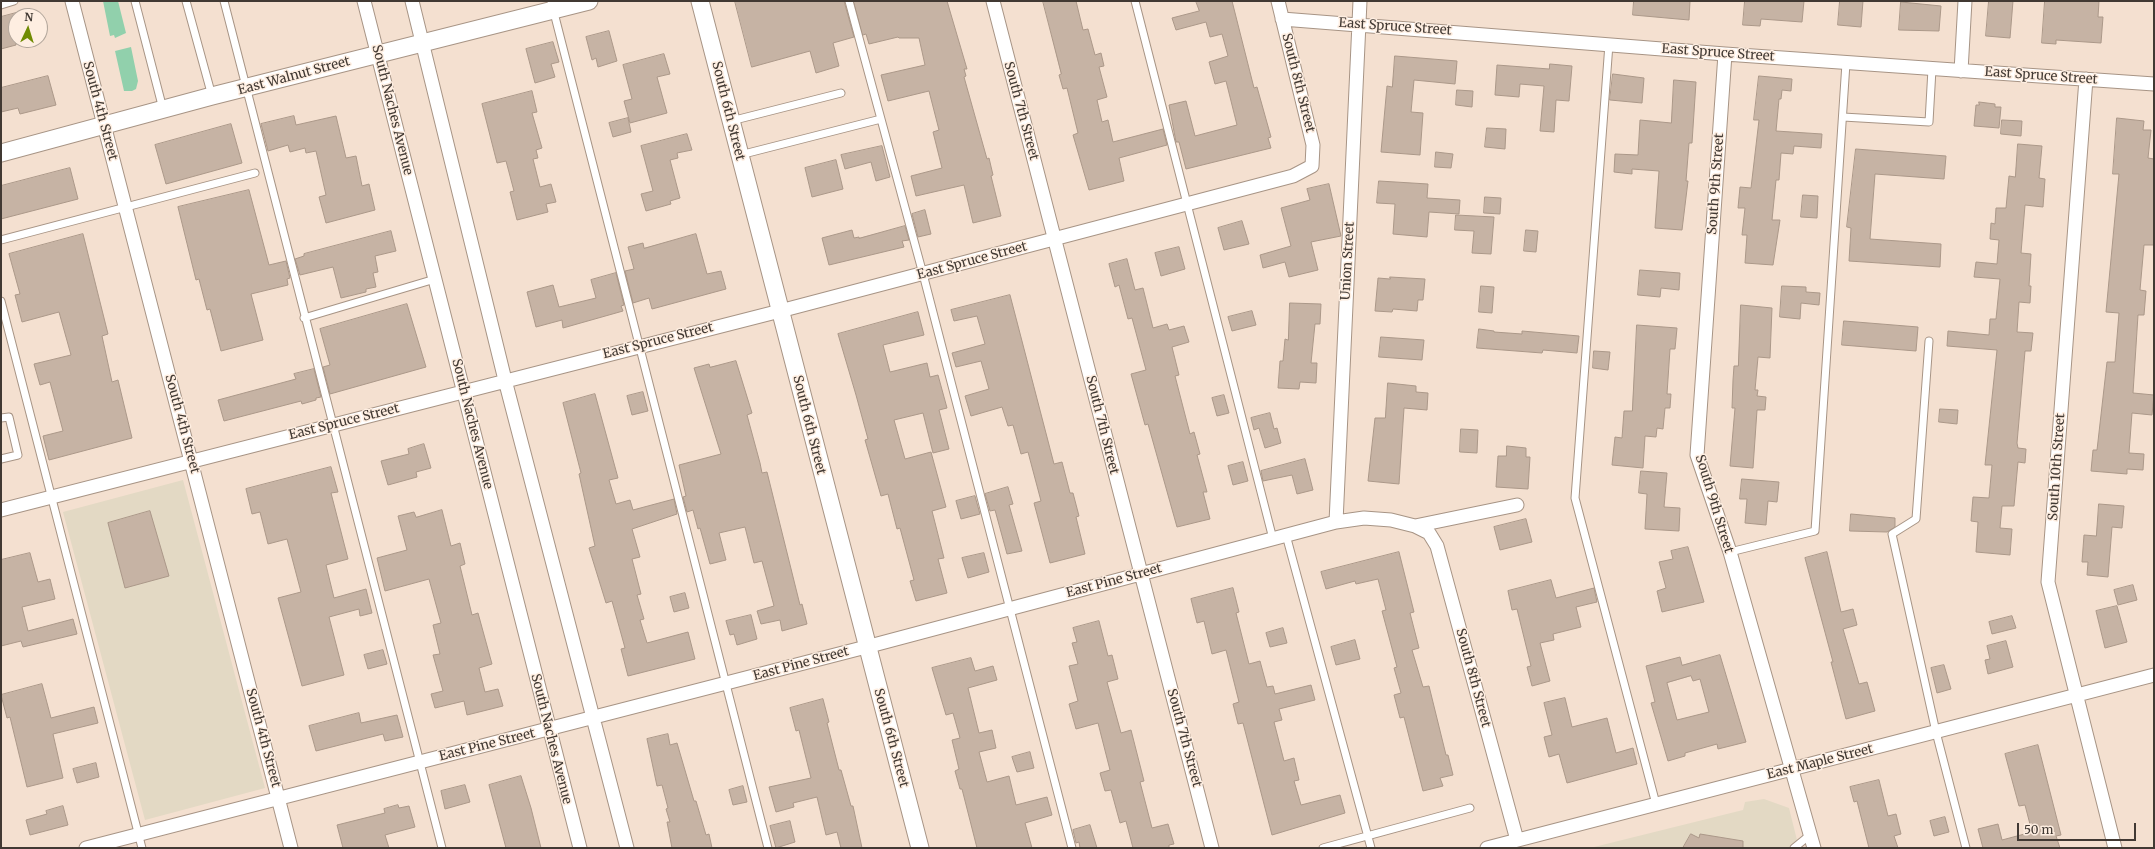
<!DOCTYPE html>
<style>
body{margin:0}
#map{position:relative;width:2155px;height:849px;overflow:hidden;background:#f4e0d0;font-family:Merriweather,serif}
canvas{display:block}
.frame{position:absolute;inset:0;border:2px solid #413933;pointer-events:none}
.north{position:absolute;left:8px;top:8px;width:40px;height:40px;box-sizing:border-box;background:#feeee1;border:1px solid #b2a69b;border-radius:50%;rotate:4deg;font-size:11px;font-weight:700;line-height:16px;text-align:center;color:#413933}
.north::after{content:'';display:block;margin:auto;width:14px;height:18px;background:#708b03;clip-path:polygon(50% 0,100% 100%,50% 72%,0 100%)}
.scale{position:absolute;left:2017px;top:823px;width:119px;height:18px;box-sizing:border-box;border:2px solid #413933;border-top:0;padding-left:5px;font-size:12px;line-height:14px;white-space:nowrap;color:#413933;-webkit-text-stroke:3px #feeee1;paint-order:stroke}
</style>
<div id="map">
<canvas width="2155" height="849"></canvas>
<div class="frame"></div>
<div class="north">N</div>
<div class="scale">50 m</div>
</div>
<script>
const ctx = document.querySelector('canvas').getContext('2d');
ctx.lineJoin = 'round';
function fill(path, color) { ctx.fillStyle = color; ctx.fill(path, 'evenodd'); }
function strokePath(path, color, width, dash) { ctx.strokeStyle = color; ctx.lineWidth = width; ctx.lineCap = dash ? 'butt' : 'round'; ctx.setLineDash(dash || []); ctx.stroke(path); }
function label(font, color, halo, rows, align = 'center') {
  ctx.font = font + ' Merriweather,serif'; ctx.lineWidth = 3; ctx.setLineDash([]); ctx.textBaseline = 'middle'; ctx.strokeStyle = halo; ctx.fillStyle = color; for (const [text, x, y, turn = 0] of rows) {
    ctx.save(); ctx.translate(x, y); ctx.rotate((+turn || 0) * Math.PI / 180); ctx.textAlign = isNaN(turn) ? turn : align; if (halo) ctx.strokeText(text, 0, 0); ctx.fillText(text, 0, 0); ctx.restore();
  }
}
fill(new Path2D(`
 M183,480L265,788L145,820L63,512Z
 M1764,799L1789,808L1799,848H1590L1743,810L1745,802Z`), '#e3d9c4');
fill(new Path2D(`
 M103,1H118L126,33L115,38L114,35L110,36Z
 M131,47L138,81L136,89L132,91H124L115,51Z`), '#91d0ac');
const building = new Path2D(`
 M735,1H844L854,37L833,43L839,66L816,73L810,51L752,67Z
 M854,1H947L967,69H964L966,76L964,77L987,159L989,158L993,175L991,176L1001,216L973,223L964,185L916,196L911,176L942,168L933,132L939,130L929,91L888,101L881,75L925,65L919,38H899L898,37L869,44L866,34L863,35Z
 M1043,1H1076L1083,30L1088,29L1095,55L1101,53L1104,66L1099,67L1107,97L1097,100L1102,122L1108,120L1113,142L1163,129L1167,145L1119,158L1124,181L1089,190L1073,135L1078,133L1067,88L1063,89L1059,75L1061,74Z
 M1196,1H1232L1254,88L1257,87L1271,137L1268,138L1271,148L1186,169L1179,142H1176L1169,105L1186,101L1195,136L1237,125L1226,81L1215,84L1209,62L1228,56L1222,34L1210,37L1206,22L1176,30L1172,18L1199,11Z
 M1634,1H1690L1689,20L1633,15Z
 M1745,1H1804L1802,22L1761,19L1760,26L1743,25Z
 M1840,1H1863L1861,27L1838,25Z
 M1989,1H2013L2010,38L1986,36Z
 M2045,1H2099L2098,17H2103L2101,43L2056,40V44L2042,43Z
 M1901,2L1941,6L1939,31L1899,30Z
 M16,13V45L1,49V17Z
 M609,31L617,61L598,67L596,58L592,60L586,37Z
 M553,42L559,62L551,64L555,77L535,83L526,49Z
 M664,54L670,74L657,77L667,113L630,123L624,101L632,99L623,65Z
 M1395,56L1457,61L1455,84L1414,80L1411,112L1423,113L1420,155L1381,152L1387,86L1392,87Z
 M1550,64L1572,66L1569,101L1556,100L1554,132L1540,131L1544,86L1520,84L1519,97L1495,95L1497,65L1549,69Z
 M1613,74L1644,78L1642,103L1610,100Z
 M48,76L56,105L20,114L18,108L1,112V88Z
 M1759,76L1792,79L1791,91L1782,90L1781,99H1779L1776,131L1822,134L1821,148L1794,146L1793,154L1781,153L1779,180H1776L1772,220H1780L1773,265L1745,263L1747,235H1742L1745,208H1738L1740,187L1751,188L1759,120H1754Z
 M1674,80L1696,82L1692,143H1689L1686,181H1688L1682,230L1655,228L1659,171L1632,169V174L1614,172L1615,154L1638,155L1640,120L1671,123Z
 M1457,90L1473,91L1472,107L1456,105Z
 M532,91L537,112L532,113L542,148L536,150L538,158L533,159L540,187L551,184L556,202L546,204L548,212L517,220L510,192L514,191L506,161L497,163L482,104Z
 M1979,102L1995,104V107H2001L1999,128L1974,126L1976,105H1979Z
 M294,116L296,125L336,116L346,158L356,156L362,186L369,184L375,210L326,223L319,197L326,195L316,151L306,153L305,148L290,152L288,145L268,151L261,124Z
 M628,118L631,132L613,137L609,123Z
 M2117,118L2144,121L2143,130H2151L2148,158L2154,159V245H2144L2140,290L2146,291L2144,315H2138L2133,393L2154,395L2152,415L2132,413L2129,453L2144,454L2143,470L2127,469V474L2091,471L2093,450H2097L2107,362H2115L2119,313L2106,312L2119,174H2113Z
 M2002,120L2022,121L2021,136L2001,134Z
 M231,124L242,163L166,184L155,145Z
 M1487,128L1506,129L1505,149L1485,147Z
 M687,134L692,150L677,153L678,158L670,160L680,198L670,201L671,204L646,211L641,194L653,191L641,146Z
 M2018,144L2042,146L2039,178L2045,179L2043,207L2025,205L2021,253L2031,254L2029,286H2031L2030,303L2019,302L2017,332L2033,333L2031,351H2025L2017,443L2018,448L2026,449L2025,463L2018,462L2014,506H2002L2000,528L2012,529L2010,555L1976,552L1978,522L1971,521L1973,497L1989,498L1992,465H1985L1997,350L1947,346L1948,331L1989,335L1990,319H1996L2000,279L1974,277L1976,262L1997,264L1999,240L1990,239L1991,223L1995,224L1996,208H2006L2009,176L2015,177Z
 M882,146L890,177L876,181L871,162L845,169L841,155Z
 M1856,149L1946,156L1944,179L1875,174L1870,239L1941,244L1940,267L1849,261L1851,228L1847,227Z
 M1436,152L1453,154L1451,168L1435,167Z
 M836,160L843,189L812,197L805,168Z
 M70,168L78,199L1,219V186Z
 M1379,181L1428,184L1427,198L1460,200L1459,214L1429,212L1427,237L1393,234L1395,204L1377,203Z
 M1329,184L1341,236L1311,242L1318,270L1289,277L1285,262L1263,268L1260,255L1291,246L1281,208L1310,200L1307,189Z
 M249,190L269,265L286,261L290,278L287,279L288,285L251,294L263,340L221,351L210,309L207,310L199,279L196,280L178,207Z
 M1803,195L1818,196L1817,218L1801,217Z
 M1485,197L1501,198L1500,214L1484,213Z
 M925,210L931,234L918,237L912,214Z
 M1456,215L1494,217L1491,254L1472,253L1474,231L1455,230Z
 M1242,221L1249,244L1224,250L1218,228Z
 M905,226L909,240L902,241L904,247L829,265L822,238L852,230L854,238L859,237V238Z
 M1526,230L1538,231L1536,252L1524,251Z
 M391,231L396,251L375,256L378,272L373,273L376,287L366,289V292L341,298L333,267L300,275L295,259L304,256V254Z
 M83,234L108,334L102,336L112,382L118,380L132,438L49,460L43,436L63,431L50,382L40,385L34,364L71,355L59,312L22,322L15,295L20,294L9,254Z
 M696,234L707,274L721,271L726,289L652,309L649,298L633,303L625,271L634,269L628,247L643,243L644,248Z
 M1179,247L1185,269L1161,276L1155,253Z
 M1127,259L1135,290L1143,288L1153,328L1167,324L1169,330L1184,326L1189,342L1172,347L1179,375L1175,376L1190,434L1194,432L1200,454L1197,455L1207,492H1203L1210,519L1177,527L1148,424L1145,425L1131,374L1146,370L1132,318L1128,319L1119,285L1115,287L1109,264Z
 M1640,270L1680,273L1679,290L1661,288L1660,297L1638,295Z
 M616,273L624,305L621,306L623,311L563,328L562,320L536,327L527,292L553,285L559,307L596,298L591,280Z
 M1390,277L1425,279L1423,300H1418L1417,311L1393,309L1392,312L1375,311L1378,278L1390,279Z
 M1481,286L1494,287L1492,313L1479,312Z
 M1782,286L1806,287V292L1820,293L1819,305L1801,303L1800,319L1780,317Z
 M1010,295L1054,464L1062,462L1070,493H1073L1079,516L1076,517L1085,554L1050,563L1034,503L1041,501L1028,452L1021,454L1013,425L1008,426L1002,407L971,416L965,396L989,389L981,361L956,367L952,353L985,344L977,316L954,321L951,310Z
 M1290,303L1321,304L1320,324H1315L1311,363H1317L1316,383L1300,382L1299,389L1278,388L1280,361H1283L1285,339L1288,340Z
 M407,304L426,367L330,394L323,367L330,365L320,329Z
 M1741,305L1772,308L1770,358L1758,357L1755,390H1758L1757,396L1766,397L1765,410H1757L1753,468L1730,466L1735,408H1732L1733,380L1734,366H1738Z
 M1252,311L1256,325L1232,331L1228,317Z
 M918,312L924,335L883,345L890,372L927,363L930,377L938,375L947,408L939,410L949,449L933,453L923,413L894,420L905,459L931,452L946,507L932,511L944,558L938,559L947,593L916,601L910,581L914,580L900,528L897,529L888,494L881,496L865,440L868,439L856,395L838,334Z
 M1844,321L1918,327L1916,351L1842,345Z
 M1637,325L1677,328L1675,349H1670L1667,394H1671L1670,408H1665L1663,429L1657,428L1656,437L1645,436L1643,468L1612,465L1615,437L1622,438L1624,411H1632Z
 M1479,329L1494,331V332L1522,334V331L1579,336L1577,353L1543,350L1542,353L1477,348Z
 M1381,337L1424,340L1422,360L1379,357Z
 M1594,351L1610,352L1608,370L1593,368Z
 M736,361L752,413L747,415L760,463L762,473L767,472L800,605L802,604L807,624L782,631L780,620L761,624L757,611L774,606L762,561L754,563L745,527L719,533L726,560L710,564L700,528L698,529L693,510L687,512L683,497L686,496L679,465L721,454L694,368L709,364L710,367Z
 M314,369L321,397L316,398V400L302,404L301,401L224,421L218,400L296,379L294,374Z
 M1388,383L1416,386V392L1428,393L1427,410L1404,408L1399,484L1368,481L1375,418H1385Z
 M643,392L648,411L632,415L627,396Z
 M595,394L618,478L609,480L616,504L630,500L633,510L674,499L677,514L632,529L640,557L632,559L641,594L637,595L644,619L640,620L647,643L688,632L695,659L628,676L621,649L625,648L612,601L606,603L589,548L595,546L579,474L581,473L563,403Z
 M1224,395L1229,413L1217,416L1212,398Z
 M1940,409L1958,410L1957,424L1939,422Z
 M1270,413L1274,429L1277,428L1281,443L1265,448L1259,428L1254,430L1251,418Z
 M1461,429L1478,430L1477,453L1460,452Z
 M424,444L431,468L416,472L417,477L388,485L381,461L409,454L408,449Z
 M1507,446L1526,448V457H1530L1528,489L1496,487L1498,456H1506Z
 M1305,459L1313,490L1297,494L1292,475L1263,481L1261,471Z
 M1243,462L1248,481L1233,485L1228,466Z
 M331,467L338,492L331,493L348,559L326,565L334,598L366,589L372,613L360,616L359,609L329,617L344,675L302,686L278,598L301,592L287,539L268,544L260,512L252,514L246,489Z
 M1641,471L1667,473L1664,507L1680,508L1679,531L1645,529L1647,494L1639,493Z
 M1742,479L1779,482L1777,502L1768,501L1766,525L1745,523L1747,499H1740Z
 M1008,487L1013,504L1009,505L1022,551L1007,554L995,510L990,511L985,494Z
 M975,496L980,514L961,519L956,501Z
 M2099,504L2124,506L2122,528L2112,527L2108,577L2087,575L2088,562H2082L2084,535L2096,536Z
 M442,510L451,546L460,543L465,564L460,566L472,615L478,613L492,664L479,668L485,692L498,689L503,706L467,715L464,701L435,708L431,694L443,691L433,655L440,654L433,625L441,623L429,579L385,591L377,558L407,550L398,516L414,512L416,517Z
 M150,511L169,576L125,588L108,523Z
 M1851,514L1895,518V527L1887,532L1850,531Z
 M1526,519L1532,542L1500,550L1494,527Z
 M1688,547L1704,602L1662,612L1657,591L1666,588L1659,562L1673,559L1671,551Z
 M1399,552L1414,612L1410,613L1419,648L1412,650L1423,687L1429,686L1446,755H1448L1453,775L1440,778L1443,786L1423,791L1404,717L1400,718L1394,695L1401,693L1394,668L1397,667L1382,611L1386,610L1378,579L1356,584L1355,581L1326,589L1321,572Z
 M1827,552L1841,612L1853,609L1857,625L1843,629L1859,684L1867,682L1875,711L1846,719L1831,662H1833L1805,558Z
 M30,553L38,582L50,579L55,599L22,607L28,631L73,619L77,634L23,647L21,641L1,646V560Z
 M984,553L989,572L968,578L962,558Z
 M1551,580L1556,598L1594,588L1597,602L1576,607L1581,627L1553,634L1554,640L1540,643L1550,681L1532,686L1527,667L1531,666L1517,609L1512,610L1508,591Z
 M2133,585L2137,600L2118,605L2114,590Z
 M1233,588L1239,612L1236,613L1249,664L1260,661L1267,687L1273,686L1275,694L1311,685L1315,700L1279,709L1282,720L1274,722L1284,761L1294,758L1299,780L1294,781L1301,805L1340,795L1345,813L1272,835L1243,723L1238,724L1233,704L1239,702L1226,650L1212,654L1204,621L1197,623L1191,599Z
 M685,593L689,608L674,612L670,597Z
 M2117,606L2127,642L2105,648L2096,611Z
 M751,615L757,639L737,645L734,634L730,635L726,621Z
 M2012,616L2016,628L1992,634L1989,622Z
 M1099,621L1108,656L1112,655L1118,679L1107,682L1121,733L1131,730L1144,781L1140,782L1152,828L1168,824L1174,844L1169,845V848H1133L1126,821L1120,823L1111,790L1105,791L1100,773L1110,770L1098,723L1076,729L1069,704L1078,701L1069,666L1078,664L1072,643L1077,642L1073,628Z
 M1283,628L1287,643L1270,647L1266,633Z
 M1355,640L1360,659L1336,665L1331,647Z
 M2006,641L2013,667L1988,674L1985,660L1990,659L1987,646Z
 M383,650L387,664L368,669L364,655Z
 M1720,655L1746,742L1718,749L1717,744L1685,753V756L1668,761L1651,703L1655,702L1646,666L1680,657L1682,665ZM1691,676L1693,681L1700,679L1709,712L1677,720L1667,683Z
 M971,658L975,671L993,666L997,680L968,688L979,733L992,730L996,748L979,752L987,782L1009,776L1016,805L1047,797L1052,815L1025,823L1032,848H977L962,789H960L955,771L959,769L952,740L960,738L953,713L946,715L932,668Z
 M1944,665L1951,689L1937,693L1931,668Z
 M42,684L51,718L94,707L98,723L53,734L63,778L27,787L10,717L7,718L1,695Z
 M1565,698L1572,727L1607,718L1616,753L1633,748L1637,764L1567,783L1559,754L1549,757L1544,737L1552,735L1544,703Z
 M823,699L829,722L827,723L839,770H841L851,806H853L862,848H841L837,832L826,835L817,797L793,803L794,807L776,812L769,787L811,778L799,730L796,731L790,708Z
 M359,713L361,723L397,715L403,737L385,741L383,734L316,751L309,726Z
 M668,734L670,745L677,743L694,801H696L706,835L709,834L712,848H672L667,822H670L666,809L668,808L662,785L657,786L647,739Z
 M2038,745L2061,835L2056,836L2060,848H1983L1978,829L1998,824L2002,840L2032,832L2025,805L2019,806L2005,754Z
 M1030,752L1034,768L1017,772L1012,757Z
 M96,763L99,777L77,783L73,769Z
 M521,776L531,808L541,848H506L489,785Z
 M1879,780L1888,816L1896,814L1901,834L1894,836L1898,848H1869L1857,801L1854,802L1850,787Z
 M465,785L470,802L445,809L441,791Z
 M743,786L747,802L733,805L729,790Z
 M398,805L399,808L409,806L415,827L385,835L389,848H343L337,825L385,813L384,809Z
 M63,806L68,825L30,835L26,820L47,814L46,811Z
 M1945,817L1949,832L1934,836L1930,821Z
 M790,821L795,842L776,848L770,826Z
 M1090,825L1097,848H1080L1079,842L1076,843L1073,830Z
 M1691,834L1699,838L1700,834L1743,841V848H1683Z`);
fill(building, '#c6b3a4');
strokePath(building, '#ab9889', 1);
const service = new Path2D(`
 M135,1L163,109
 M186,1L212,96
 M224,1L442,848
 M551,1L768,848
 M849,1L923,274L1072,848
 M1135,1L1273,539
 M1,5L14,1
 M1609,44L1575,498L1656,804
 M1843,117L1929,122L1932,69
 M731,121L841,93
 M740,155L881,119
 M1,240L255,173
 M1,301L142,848
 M304,318L435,279
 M1929,341L1916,519L1892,534L1936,732L1966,848
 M1,418L9,417L18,455L1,459
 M1286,535L1371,848
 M1730,552L1815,531L1846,63
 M1323,848L1470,808
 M1794,848L1810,835`);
const minor = new Path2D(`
 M72,1L291,848
 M364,1L580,848
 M412,1L505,380L627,848
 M993,1L1212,848
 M1282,19L1725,54L2154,84
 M1725,54L1697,455L1730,552L1814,848
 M1961,71L1965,1
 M2086,79L2048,582L2115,848
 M1,510L780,311L1293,176L1312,166L1313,145L1278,1
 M1336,522L1360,1
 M1415,526L1429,533L1437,546L1517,840
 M86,848L866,647L1336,522L1364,518L1391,520L1415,526L1517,505
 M1487,848L2154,675`);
const tertiary = new Path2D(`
 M700,1L920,848
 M1,153L212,96L589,1`);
strokePath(service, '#a79485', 9);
strokePath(minor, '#a79485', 15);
strokePath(tertiary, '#a79485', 19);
strokePath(service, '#fff', 7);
strokePath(minor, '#fff', 13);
strokePath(tertiary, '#fff', 17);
label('13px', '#413933', '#feeee1', [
 ["East Spruce Street",1395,27,4],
 ["East Spruce Street",1718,53,4],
 ["East Walnut Street",294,76,-15],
 ["East Spruce Street",2041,76,4],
 ["South 8th Street",1298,83,76],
 ["South Naches Avenue",392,110,76],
 ["South 4th Street",100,111,75],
 ["South 6th Street",728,111,76],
 ["South 7th Street",1021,111,75],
 ["South 9th Street",1716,184,-86],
 ["East Spruce Street",972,261,-15],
 ["Union Street",1348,261,-87],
 ["East Spruce Street",658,341,-14],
 ["East Spruce Street",344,422,-14],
 ["South 4th Street",182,424,75],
 ["South Naches Avenue",472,424,76],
 ["South 6th Street",809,425,76],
 ["South 7th Street",1102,425,76],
 ["South 10th Street",2057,467,-86],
 ["South 9th Street",1714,504,73],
 ["East Pine Street",1114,581,-15],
 ["East Pine Street",801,664,-15],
 ["South 8th Street",1473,678,75],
 ["South 4th Street",263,738,75],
 ["South 6th Street",891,738,75],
 ["South 7th Street",1184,738,75],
 ["South Naches Avenue",551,739,76],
 ["East Pine Street",487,745,-14],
 ["East Maple Street",1820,762,-14]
]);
</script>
